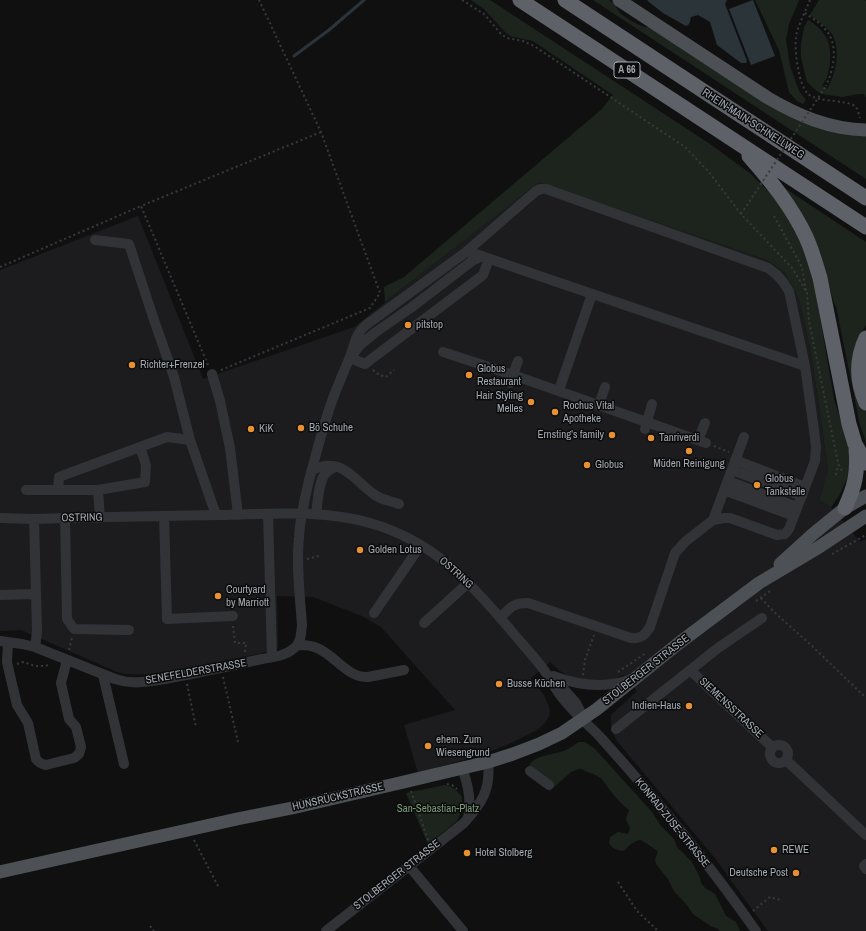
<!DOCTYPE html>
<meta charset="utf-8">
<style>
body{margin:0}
canvas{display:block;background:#101011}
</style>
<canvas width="866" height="931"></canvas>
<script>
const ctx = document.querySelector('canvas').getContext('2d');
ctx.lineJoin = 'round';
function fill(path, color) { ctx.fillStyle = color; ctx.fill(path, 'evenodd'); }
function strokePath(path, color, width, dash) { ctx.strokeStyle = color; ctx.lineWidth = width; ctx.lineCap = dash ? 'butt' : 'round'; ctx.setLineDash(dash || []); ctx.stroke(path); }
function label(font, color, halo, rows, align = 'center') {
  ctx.font = font + ' "Archivo Narrow",sans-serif'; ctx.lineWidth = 3; ctx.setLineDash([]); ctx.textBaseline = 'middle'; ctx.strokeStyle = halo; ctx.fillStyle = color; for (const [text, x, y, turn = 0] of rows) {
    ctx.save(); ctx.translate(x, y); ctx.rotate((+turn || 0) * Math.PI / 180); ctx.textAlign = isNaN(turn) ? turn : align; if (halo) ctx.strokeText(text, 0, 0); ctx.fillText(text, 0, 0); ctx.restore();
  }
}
fill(new Path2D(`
 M539,181L767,260L785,273L793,287L799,299L811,352L828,471L819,500L831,507L860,542L866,539V931H768L714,857L617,741L611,730V715L637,691L623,675L609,681H590L568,676L560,671L550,662L531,678L544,695L548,704L550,711L549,716L545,723L537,730L511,743L481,755L418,773L404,725L455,710L381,627L362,616L313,597L277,596L278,644L277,650L155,675L126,674L117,672L21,630L0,631V270L138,216L203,379L354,327Z`), '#1c1c1e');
fill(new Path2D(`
 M471,0H490L710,144L751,174L780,203L796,230L810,269L817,300L834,399L848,444L850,456V473L839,496L831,507L819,500L828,470L811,352L799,299L793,287L785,273L767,260L539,182L385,302L384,287L404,277L602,109L613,95L533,41L510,36L506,33L484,9Z
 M593,0H609L616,5L617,9L621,14L633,22L644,27H651L747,90L866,135V179Z
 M755,0H799L789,24L786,40L790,66L799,91L806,100L803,104L797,101L789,92L779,50Z
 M819,0H864L866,1V97L864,94H859L842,97L822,94L817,91L807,82L801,57V44L804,28L808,20C815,24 822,30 826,37C832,47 831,66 827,77C826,80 824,83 822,85L827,89C836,75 841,49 832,34C826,26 818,21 810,15Z
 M783,187L866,242V325L862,332L860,402L866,412V442L860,425L836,306L834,303L826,273Z
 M579,742H585L595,749L652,812L661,826L674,839L677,847L692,862L700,878L701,883L705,888L715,894L726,916L736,922L740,931H720L717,928L712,927L693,914L687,905L674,891L668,879L656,864L655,860L658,851L641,840C635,840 628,846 624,851C617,850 613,849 609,843L610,837L618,832L628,834C632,826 628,826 626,819L629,810C621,804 615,797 609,789C606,785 604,780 599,777C594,773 587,773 582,769H578L571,772L553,788H546L538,783L529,767C532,754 558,755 568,749C572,747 575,744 579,742Z
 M445,785C453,786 458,792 462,797V809L457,821L428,844L406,793Z`), '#1d241d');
fill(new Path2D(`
 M647,0H727L725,4L747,61L746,63H741L717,45L710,22L698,15L691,17C690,21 690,25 686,26L663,13L649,2Z
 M753,0L775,56L751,65L729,9Z`), '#2a3439');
strokePath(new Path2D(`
 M294,56L329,30L364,0`), '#2a3439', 3);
strokePath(new Path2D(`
 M462,0L484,14L501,34L507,38L523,41L534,46L685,147L708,171L741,214L793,269L807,293L809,321L838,463L843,473
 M810,0C806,10 800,21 797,32C793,44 798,85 808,94C818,103 848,99 856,107C858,110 859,115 860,118
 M805,13C811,18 820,22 825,29C839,44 834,69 826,86
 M774,216L802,267L806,291
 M0,267L141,206
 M208,365L141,206L321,132
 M221,370L370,308L380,293L321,132L259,0
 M373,370L378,374L386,377L394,370
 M714,446L729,452
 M836,475L838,465
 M832,554L866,535
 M307,559L319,556
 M761,598L773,611L811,645L866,698
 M756,601L770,591
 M233,626L235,643H246L245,652
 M69,650L72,638
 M17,664L23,662L35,666H46L49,664
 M618,672L646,653
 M583,675L585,660L594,635
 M223,677L238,742
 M187,684L196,727
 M447,784L452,785L457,789
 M411,791L428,840
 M194,840L218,886
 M618,882L637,911L658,931
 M753,911L770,897L780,900
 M150,926L154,931`), '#373a3d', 2, [2, 3]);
strokePath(new Path2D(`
 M95,240L129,244L154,320L174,377L190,440
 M466,252L473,253L554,281L805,366
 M443,352L513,375L706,443
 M354,353L361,344L376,332L412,307L472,261L482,256
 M350,358L365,364L374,357L483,275L489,259
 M212,374L220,401L230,448L238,515
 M510,383L518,361
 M559,390L592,294
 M599,405L605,387
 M645,429L652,404
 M698,440L705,423
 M735,460L805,487
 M312,470C343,456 353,480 375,495C382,500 391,501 399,504
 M732,470L802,496
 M728,481L797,507
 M26,490H99
 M58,490L59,477L140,447
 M724,490L794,516
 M268,514L272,657
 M316,514C318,503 318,479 327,472C329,470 333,468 335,467
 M164,516L167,619L233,616
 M0,518L34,519C96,517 158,516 220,515C269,514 322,509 370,523C433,541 468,580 509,628C520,642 533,655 544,670C551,680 556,691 564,700C575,714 590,726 602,739C657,800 709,864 756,931
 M65,518L67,619L74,629L129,630
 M100,518L98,490L145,482L146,465L140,447L167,437L190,440L216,515
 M34,519L37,631L36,640L35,647
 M713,520L744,437
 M0,595L35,594
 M374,613L421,545
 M424,623L468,583
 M0,641L22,644L35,647L115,679C124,682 133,683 142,682C168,680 194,673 220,668C234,665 248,662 262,659C273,657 285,656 293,649C301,644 301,634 302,625C300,596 296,566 299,537C300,517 305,499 309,480C316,455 322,429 331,404C336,389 343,374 349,359C355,346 354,335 366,325L466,252L536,191L541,189H546L768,268L777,275L783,282L789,291L805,366L814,430L816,447L815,461L789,529L785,534L777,535L730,518H724L713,520L686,541L675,553L673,559L650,627C645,635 641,639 631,638L528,603C512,603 510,608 500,618
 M8,642L7,662L9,671L17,705L28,723L36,759C39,763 41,764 46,765L74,758L79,754L80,751L81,747L76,727L69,719L61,683L67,660
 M299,645C305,645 311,645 317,648C335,655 347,678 368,677L404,670
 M690,670L772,747
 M103,675L124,764
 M553,676C572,683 591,687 611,684C619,683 626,681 633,679
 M553,677L576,703L582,715
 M616,729L718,648L762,618
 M770 754a9 9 0 1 1 18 0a9 9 0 1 1-18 0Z
 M786,760L866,835
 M462,768C468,784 472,801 468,818
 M530,771L549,785
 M866,864L864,866L866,869
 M409,866L463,931
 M326,931L409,866L464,823C482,803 491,789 488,762`), '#313336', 10);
strokePath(new Path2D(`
 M619,0L768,98C799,116 829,129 866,130
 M780,564L813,534L845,508L866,496
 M0,872L237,819L292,808L408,781L488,762L513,754L539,744L562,733L597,709L679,643L759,583L816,549L866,516`), '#4d5055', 13);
strokePath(new Path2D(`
 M520,0L866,227
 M565,0L866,198
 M749,156C771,181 792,207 806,237C812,250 816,265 820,278L849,424L855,444L866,463
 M866,338C856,359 857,382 866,403
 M845,508C855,486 858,473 856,449`), '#5e6167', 15);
strokePath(new Path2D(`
 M741,214L826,86`), '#373a3d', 2, [2, 3]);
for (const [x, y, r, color] of [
 [408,325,4,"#e69134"],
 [132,365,4,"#e69134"],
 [469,375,4,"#e69134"],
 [531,402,4,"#e69134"],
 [555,412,4,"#e69134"],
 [301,428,4,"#e69134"],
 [251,429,4,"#e69134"],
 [612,435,4,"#e69134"],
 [651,438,4,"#e69134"],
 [689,451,4,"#e69134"],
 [587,465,4,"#e69134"],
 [757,485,4,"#e69134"],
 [360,550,4,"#e69134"],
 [218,596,4,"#e69134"],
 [499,684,4,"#e69134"],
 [689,706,4,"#e69134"],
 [428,746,4,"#e69134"],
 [774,850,4,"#e69134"],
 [467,853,4,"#e69134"],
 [796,873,4,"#e69134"]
]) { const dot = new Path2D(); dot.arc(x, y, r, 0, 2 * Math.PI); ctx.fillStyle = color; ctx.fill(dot); strokePath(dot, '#0b0b0c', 1.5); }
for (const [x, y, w] of [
 [627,70,26]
]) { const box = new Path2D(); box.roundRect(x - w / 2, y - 8, w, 16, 3); ctx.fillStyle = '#0b0b0c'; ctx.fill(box); strokePath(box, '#a2a9b1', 1); }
label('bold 10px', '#a2a9b1', null, [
 ["A 66",627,70]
]);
label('11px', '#a2a9b1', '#0b0b0c', [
 ["RHEIN-MAIN-SCHNELLWEG",753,124,33],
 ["OSTRING",82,518,-1],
 ["OSTRING",456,573,42],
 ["STOLBERGER STRASSE",646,670,-38],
 ["SENEFELDERSTRASSE",196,672,-10],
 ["SIEMENSSTRASSE",731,708,43],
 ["HUNSRÜCKSTRASSE",338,797,-13],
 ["KONRAD-ZUSE-STRASSE",672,823,51],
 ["STOLBERGER STRASSE",397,875,-38]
]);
label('11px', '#a2a9b1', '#0b0b0c', [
 ["pitstop",416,325],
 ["Richter+Frenzel",140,365],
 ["Globus",477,369],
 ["Restaurant",477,382],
 ["Hair Styling",523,396,"right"],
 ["Melles",523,409,"right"],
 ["Rochus Vital",563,406],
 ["Apotheke",563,419],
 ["Bö Schuhe",309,428],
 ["KiK",259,429],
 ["Ernsting's family",604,435,"right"],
 ["Tanriverdi",659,438],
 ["Müden Reinigung",689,464,"center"],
 ["Globus",595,465],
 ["Globus",765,479],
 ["Tankstelle",765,492],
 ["Golden Lotus",368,550],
 ["Courtyard",226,590],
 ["by Marriott",226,603],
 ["Busse Küchen",507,684],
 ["Indien-Haus",681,706,"right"],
 ["ehem. Zum",436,740],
 ["Wiesengrund",436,753],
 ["REWE",782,850],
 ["Hotel Stolberg",475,853],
 ["Deutsche Post",788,873,"right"]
], 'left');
label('11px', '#7c9c7a', '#0b0b0c', [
 ["San-Sebastian-Platz",438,809]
]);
</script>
